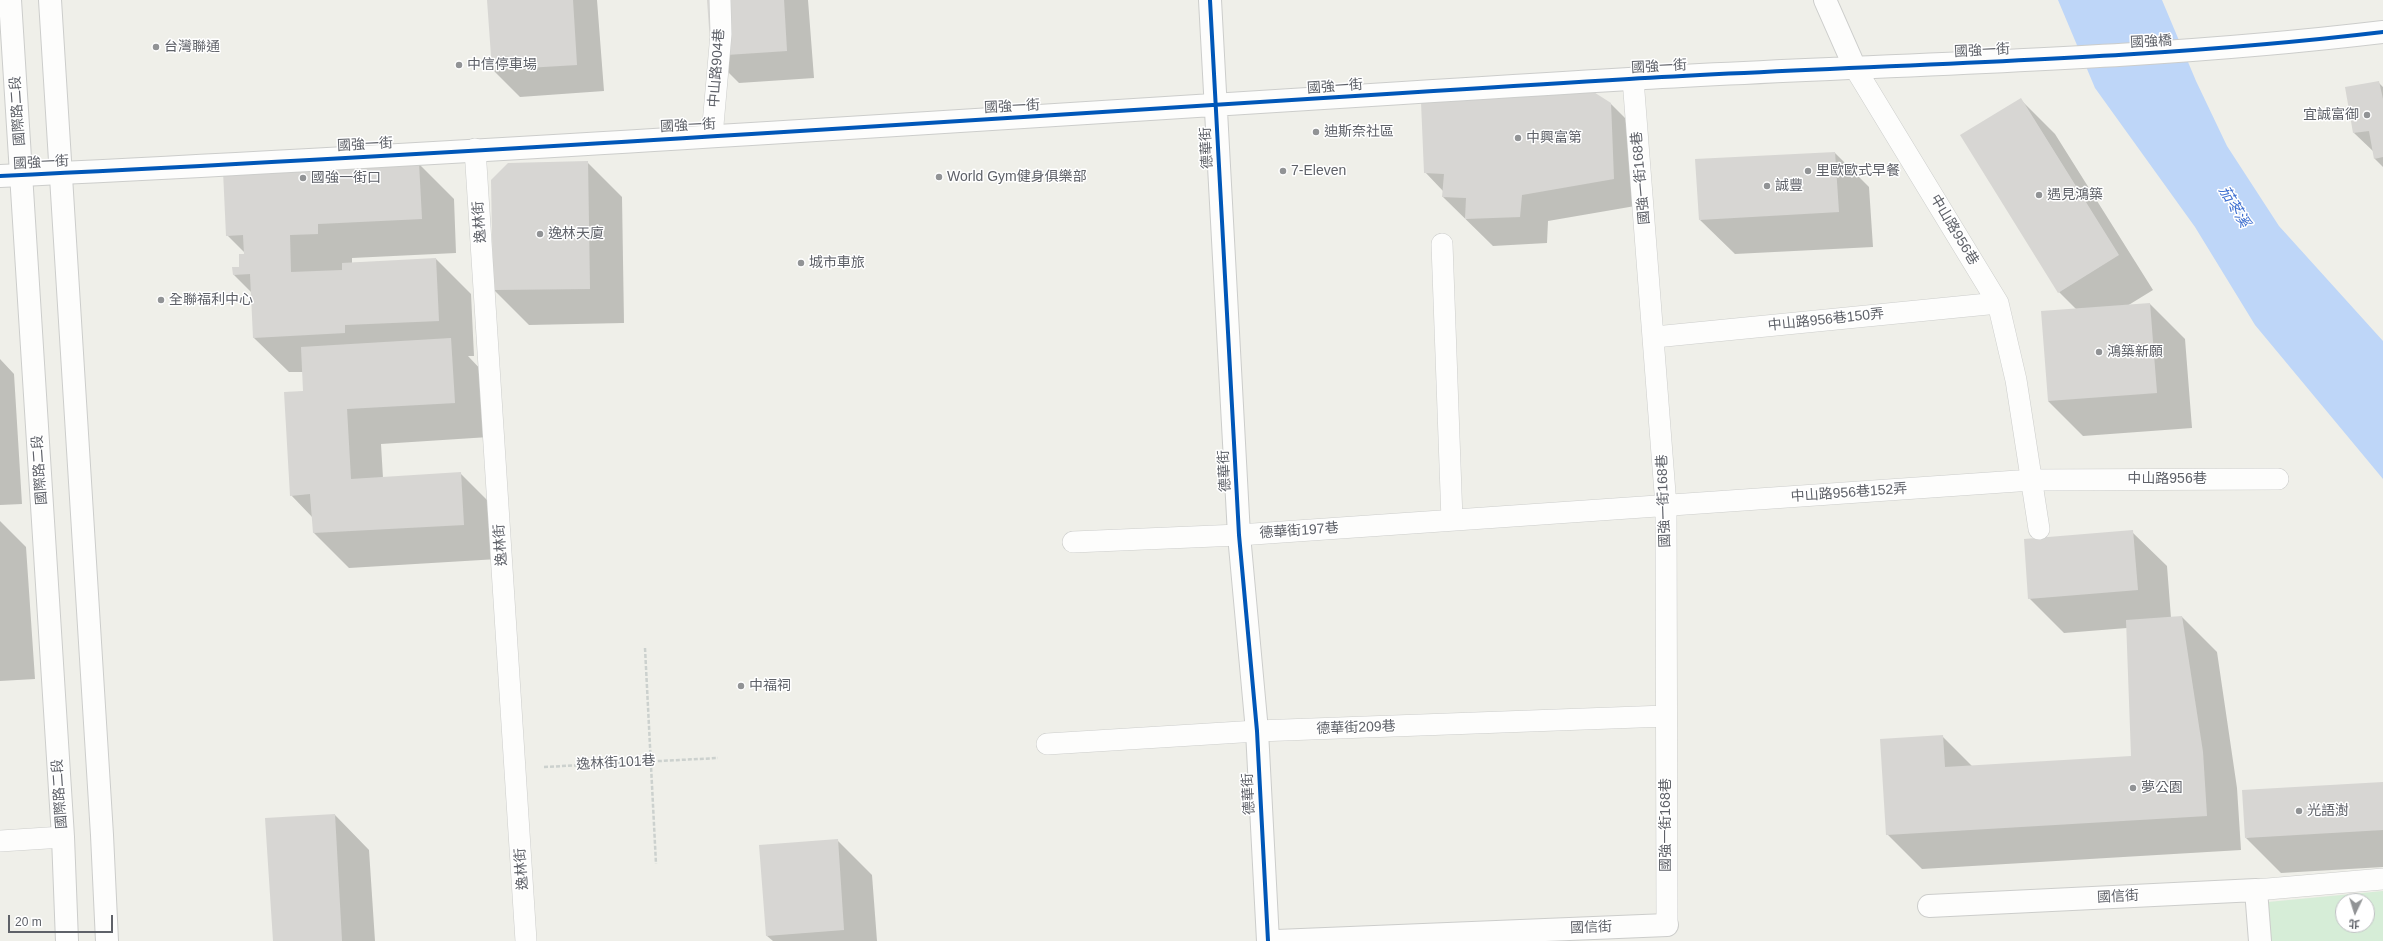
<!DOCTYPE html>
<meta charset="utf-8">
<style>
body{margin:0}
#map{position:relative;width:2383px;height:941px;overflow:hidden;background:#efefe9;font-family:Arial,"Noto Sans TC",sans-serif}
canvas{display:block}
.north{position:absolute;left:2335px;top:893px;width:40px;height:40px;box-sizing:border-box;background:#fff;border:1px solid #bfc0c3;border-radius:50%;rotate:184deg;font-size:11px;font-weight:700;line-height:16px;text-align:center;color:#5e6168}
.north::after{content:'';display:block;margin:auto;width:14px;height:18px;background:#919395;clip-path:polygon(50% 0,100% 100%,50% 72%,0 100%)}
.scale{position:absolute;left:8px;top:915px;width:105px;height:18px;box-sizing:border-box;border:2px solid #5e6168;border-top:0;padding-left:5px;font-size:12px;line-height:14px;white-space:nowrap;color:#5e6168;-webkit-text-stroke:3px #fff;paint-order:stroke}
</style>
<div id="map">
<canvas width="2383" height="941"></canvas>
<div class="north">北</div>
<div class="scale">20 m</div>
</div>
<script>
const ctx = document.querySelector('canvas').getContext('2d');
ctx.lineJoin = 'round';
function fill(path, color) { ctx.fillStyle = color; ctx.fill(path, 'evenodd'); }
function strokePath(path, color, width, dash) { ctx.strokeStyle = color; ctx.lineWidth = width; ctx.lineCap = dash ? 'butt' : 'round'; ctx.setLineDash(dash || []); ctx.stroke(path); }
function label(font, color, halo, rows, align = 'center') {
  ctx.font = font + ' Arial,"Noto Sans TC",sans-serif'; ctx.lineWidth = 3; ctx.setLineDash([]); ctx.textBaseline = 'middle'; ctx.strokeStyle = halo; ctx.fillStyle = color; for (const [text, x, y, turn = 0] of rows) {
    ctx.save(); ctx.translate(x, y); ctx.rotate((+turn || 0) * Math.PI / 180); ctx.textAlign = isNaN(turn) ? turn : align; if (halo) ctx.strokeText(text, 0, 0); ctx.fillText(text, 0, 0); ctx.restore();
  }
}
fill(new Path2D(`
 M2383,891V941H2271L2268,902ZM2343,901H2367V925H2343Z`), '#d6edd7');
fill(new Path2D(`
 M2058,0H2162L2196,81L2227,146L2279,226L2383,341V479L2255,325L2195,227L2095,88Z`), '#bed6f8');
fill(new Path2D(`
 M488,0H597L604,91L520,97L493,70Z
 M708,0H808L814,78L739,83L712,56Z
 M2378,82L2383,87V167L2375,159L2374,152L2354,133Z
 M2020,99L2055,134L2153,290L2127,306L2150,304L2185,339L2192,428L2083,436L2048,401L2077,310L2059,292Z
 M1611,104L1638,131L1641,205L1548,221L1547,243L1493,246L1443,197V191L1425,172Z
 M1835,153L1869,187L1873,247L1735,254L1700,220Z
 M587,162L622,197L624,323L529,325L494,290Z
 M419,164L454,199L456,253L352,258V263L436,259L471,294L474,356H468L485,374L489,437L381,444L383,478L460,473L495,508L498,559L349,568L314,533L313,518L291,495L304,392L303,372H289L254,338L252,293L234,275L247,255L227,235Z
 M0,359L14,374L22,504L0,505Z
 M0,521L26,547L35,679L0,681Z
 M2132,532L2167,566L2171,618L2182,617L2217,652L2237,788L2241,850L1922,869L1887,834L1942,736L1973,767L2132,757L2127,628L2064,633L2029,598Z
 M2383,783V867L2281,873L2246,838Z
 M335,815L369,850L375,941H274Z
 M837,840L872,875L877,941H773L767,936Z`), '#0003');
fill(new Path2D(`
 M487,0H573L577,65L492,70Z
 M707,0H784L787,51L711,56Z
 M2379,81L2383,99V157L2374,159L2369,131L2353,133L2345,87Z
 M1589,89L1611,103L1614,179L1522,195L1520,217L1465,219L1466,198L1442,197L1444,174L1424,173L1421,102Z
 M2021,98L2119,255L2058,293L1960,135Z
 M1835,152L1839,212L1699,220L1695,159Z
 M588,161L590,289L493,290L491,180L508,163Z
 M419,163L422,219L318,224V234L290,235L291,272L342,270V263L436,258L439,321L345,325V333L253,338L250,274L233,275L232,267H239V254H244L243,235L226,236L223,171Z
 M2150,303L2157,393L2048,401L2041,311Z
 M451,338L455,403L347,409L351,479L461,472L464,525L313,533L310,494L290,496L284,392L303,391L301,347Z
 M2133,530L2138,590L2028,599L2024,539Z
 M2182,616L2203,752L2207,816L1886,835L1880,739L1943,735L1945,767L2131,756L2126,620Z
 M2383,782V830L2245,838L2242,790Z
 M335,814L342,941H273L265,818Z
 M838,839L844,930L766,936L759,845Z`), '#d7d6d3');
const service = new Path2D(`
 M1855,68L1998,303L2016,380L2039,529
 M1633,79L1666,506L1667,925
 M712,136L721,34L720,0
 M475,149L526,941
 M1442,244L1452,520
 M1655,337L1998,303
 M1073,542L1239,535L2032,480L2278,479
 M1047,744L1257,731L1666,716
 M0,841L63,837
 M2256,890L2383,879`);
const minor = new Path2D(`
 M1210,0L1239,535L1257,731L1268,941
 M1825,0L1855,68
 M0,176C543,150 1086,112 1629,79C1880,64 2133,62 2383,32
 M1929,906L2256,890L2260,941
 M1277,941L1667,925`);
const tertiary = new Path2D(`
 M10,0L63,837L67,941
 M50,0L102,835L107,941`);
strokePath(service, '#cccdcb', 22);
strokePath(minor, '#cccdcb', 24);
strokePath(tertiary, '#cccdcb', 24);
strokePath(new Path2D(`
 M645,648L656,864
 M544,767L718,758`), '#ccd1ce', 2.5, [4, 2]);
strokePath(service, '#fdfdfc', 21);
strokePath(minor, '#fdfdfc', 22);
strokePath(tertiary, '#fdfdfc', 22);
strokePath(new Path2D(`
 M1210,0L1239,535L1257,731L1268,941
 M0,176C543,150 1086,112 1629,79C1880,64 2133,62 2383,32`), '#0057b8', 4);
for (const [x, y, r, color] of [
 [156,47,4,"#919395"],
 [459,65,4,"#919395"],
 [2367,115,4,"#919395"],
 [1316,132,4,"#919395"],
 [1518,138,4,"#919395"],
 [1283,171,4,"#919395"],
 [1808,171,4,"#919395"],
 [939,177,4,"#919395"],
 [303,178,4,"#919395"],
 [1767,186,4,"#919395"],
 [2039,195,4,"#919395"],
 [540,234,4,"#919395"],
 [801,263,4,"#919395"],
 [161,300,4,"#919395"],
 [2099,352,4,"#919395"],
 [741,686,4,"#919395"],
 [2133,788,4,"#919395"],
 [2299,811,4,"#919395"]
]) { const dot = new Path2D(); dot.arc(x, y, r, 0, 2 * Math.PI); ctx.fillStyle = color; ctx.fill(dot); strokePath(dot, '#fff', 1.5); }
label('14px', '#5e6168', '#fff', [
 ["國強橋",2151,42,-3],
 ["國強一街",1982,51,-3],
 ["國強一街",1659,67,-3],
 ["中山路904巷",717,68,-86],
 ["國強一街",1335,87,-4],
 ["國強一街",1012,107,-3],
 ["國際路二段",18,111,-94],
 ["國強一街",688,126,-3],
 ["國強一街",365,145,-3],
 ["德華街",1207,148,-93],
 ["國強一街",41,163,-3],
 ["國強一街168巷",1641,178,-95],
 ["逸林街",480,222,-94],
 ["中山路956巷",1954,230,59],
 ["中山路956巷150弄",1826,320,-6],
 ["國際路二段",40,470,-94],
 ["德華街",1225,471,-93],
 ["中山路956巷",2167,479],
 ["中山路956巷152弄",1849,493,-4],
 ["國強一街168巷",1664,501,-92],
 ["德華街197巷",1299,531,-4],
 ["逸林街",501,545,-94],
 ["德華街209巷",1356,728,-2],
 ["逸林街101巷",616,763,-3],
 ["國際路二段",60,794,-94],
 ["德華街",1249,794,-93],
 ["國強一街168巷",1666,825,-90],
 ["逸林街",522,869,-94],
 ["國信街",2118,897,-3],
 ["國信街",1591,928,-2]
]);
label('14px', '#5e6168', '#fff', [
 ["台灣聯通",164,47],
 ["中信停車場",467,65],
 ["宜誠富御",2359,115,"right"],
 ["迪斯奈社區",1324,132],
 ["中興富第",1526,138],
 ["7-Eleven",1291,171],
 ["里歐歐式早餐",1816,171],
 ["World Gym健身俱樂部",947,177],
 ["國強一街口",311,178],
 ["誠豐",1775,186],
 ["遇見鴻築",2047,195],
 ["逸林天廈",548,234],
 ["城市車旅",809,263],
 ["全聯福利中心",169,300],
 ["鴻築新願",2107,352],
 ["中福祠",749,686],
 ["夢公園",2141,788],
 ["光語澍",2307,811]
], 'left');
label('italic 15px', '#3e6fd0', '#fff', [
 ["茄苳溪",2234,207,59]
]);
</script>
